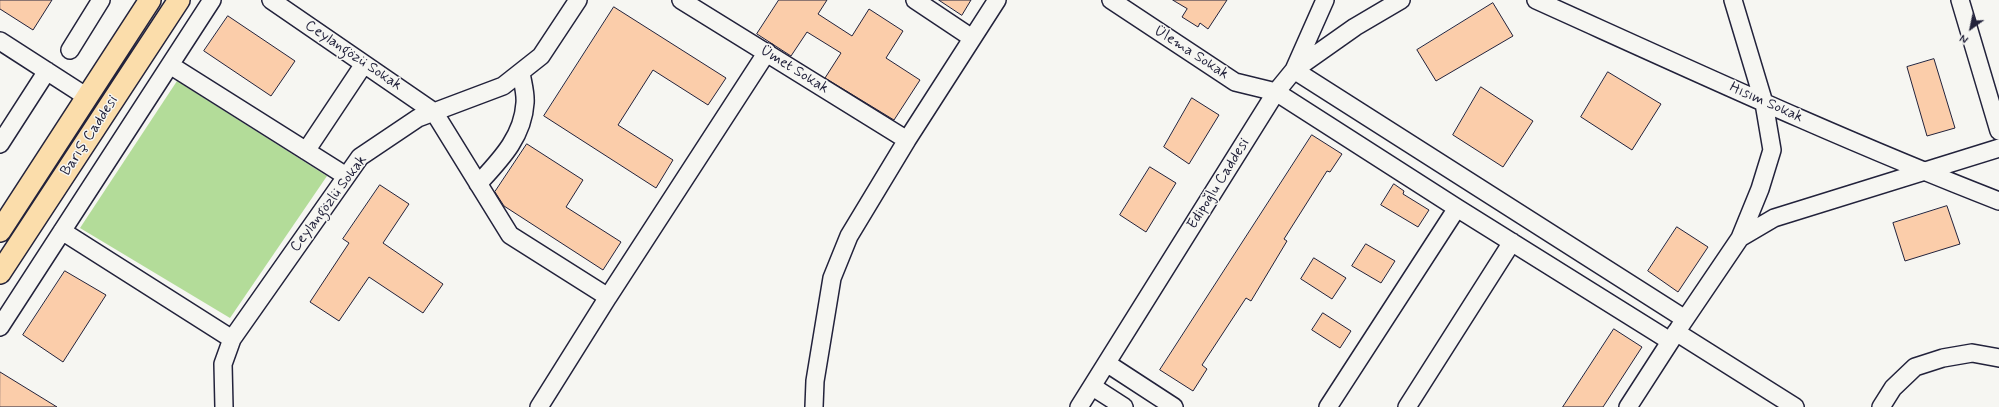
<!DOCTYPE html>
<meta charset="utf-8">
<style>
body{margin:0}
#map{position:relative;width:1999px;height:407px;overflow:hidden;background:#f6f6f2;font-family:Mynerve,sans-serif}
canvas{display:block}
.north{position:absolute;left:1951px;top:8px;width:40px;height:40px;-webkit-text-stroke:3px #f6f6f2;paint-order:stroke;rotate:213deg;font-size:11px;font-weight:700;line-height:16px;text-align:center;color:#22223b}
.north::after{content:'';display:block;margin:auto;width:14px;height:18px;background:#22223b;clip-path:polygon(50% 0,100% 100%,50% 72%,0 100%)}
</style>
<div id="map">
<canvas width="1999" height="407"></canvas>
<div class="north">N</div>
</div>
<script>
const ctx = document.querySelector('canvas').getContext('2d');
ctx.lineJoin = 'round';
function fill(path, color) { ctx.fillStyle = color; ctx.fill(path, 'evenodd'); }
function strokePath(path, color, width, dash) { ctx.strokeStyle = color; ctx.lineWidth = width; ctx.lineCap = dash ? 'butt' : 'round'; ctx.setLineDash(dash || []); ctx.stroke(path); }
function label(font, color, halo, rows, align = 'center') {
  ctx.font = font + ' Mynerve,sans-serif'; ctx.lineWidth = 3; ctx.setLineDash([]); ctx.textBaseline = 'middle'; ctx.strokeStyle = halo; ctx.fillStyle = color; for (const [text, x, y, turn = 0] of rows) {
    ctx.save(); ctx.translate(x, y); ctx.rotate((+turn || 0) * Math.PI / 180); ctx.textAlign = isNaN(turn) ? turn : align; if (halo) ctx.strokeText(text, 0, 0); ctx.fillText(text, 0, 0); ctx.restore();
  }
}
fill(new Path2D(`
 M177,81L327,176L230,318L80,228Z`), '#b3dc99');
const building = new Path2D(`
 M0,0H52L33,30L0,9Z
 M779,0H827L818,14L852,36L869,9L903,31L886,58L920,80L894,120L825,78L841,53L807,32L791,56L757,34Z
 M939,0H971L962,15Z
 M1173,0H1227L1208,29L1200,23L1198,27L1182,17L1187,9Z
 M1493,3L1513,36L1436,81L1417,50Z
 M614,7L726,78L708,105L653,70L618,125L673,160L656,188L544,116Z
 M228,16L295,61L271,96L204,51Z
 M1934,59L1955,128L1927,136L1907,67Z
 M1608,72L1661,104L1632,150L1581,117Z
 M1481,87L1533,121L1503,167L1453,135Z
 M1192,98L1219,115L1189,164L1164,147Z
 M1312,135L1342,154L1330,172L1327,171L1284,239L1287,241L1251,301L1246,298L1202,365L1207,369L1193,391L1160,370Z
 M527,144L583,180L566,207L621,242L603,270L504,206L495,192Z
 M1150,167L1176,183L1146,232L1120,215Z
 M1394,184L1404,191L1403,194L1429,210L1418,227L1381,205Z
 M380,185L409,204L383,243L443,284L423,313L369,277L339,321L310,302L349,243L343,239Z
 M1947,206L1960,244L1905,261L1893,223Z
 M1677,227L1708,247L1678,292L1648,271Z
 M1366,244L1395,261L1381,283L1352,266Z
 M1314,258L1346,278L1332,299L1301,279Z
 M65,271L106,295L63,362L23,335Z
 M1323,313L1351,331L1340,348L1312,330Z
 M1614,329L1642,347L1603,407H1563Z
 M0,372L57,407H0Z`);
fill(building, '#fbcdaa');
strokePath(building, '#22223b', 1);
const minor = new Path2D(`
 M271,0L434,112L510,235L608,297L767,52
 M681,0L907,140
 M915,0L972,38
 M1111,0L1235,82L1276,92L1457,208L1670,341
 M1325,0L1294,70L1685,319
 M1536,0C1689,69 1842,140 1999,201
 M1733,0L1764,103L1772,150L1760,189L1740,238
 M1960,0L1999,131
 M0,41L87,97
 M70,50L101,0
 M170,65L346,176
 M0,144L47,71
 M306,151L364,64
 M478,184C500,160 523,137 525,103C526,93 522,81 521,72
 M62,231L232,339
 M0,327L212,0
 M1676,332L1795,407
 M1108,364L1174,407
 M1093,387L1124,407
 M224,407L223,364L232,339L360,157L418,118L503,86L541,56L578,0
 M539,407L608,297
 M814,407L815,381L832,278L849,236L907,140L997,0
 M1079,407L1276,92L1294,70L1355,27L1401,0
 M1328,407L1457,208
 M1407,407L1512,242
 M1628,407L1679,328L1740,238L1774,218L1999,148
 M1881,407L1893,388L1915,367L1943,358L1972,353L1999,358`);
const major = new Path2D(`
 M0,231L150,0
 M0,273L179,0`);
strokePath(minor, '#22223b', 20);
strokePath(major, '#22223b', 24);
strokePath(minor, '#f6f6f2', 17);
strokePath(major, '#fbddab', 21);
label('15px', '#22223b', '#f6f6f2', [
 ["Ülema Sokak",1191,53,33],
 ["Ceylangözü Sokak",353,56,34],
 ["Ümet Sokak",794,70,32],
 ["Hısım Sokak",1766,103,24],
 ["Barış Caddesi",90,136,-57],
 ["Edipoğlu Caddesi",1219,184,-58],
 ["Ceylangözlü Sokak",329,204,-53]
]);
</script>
